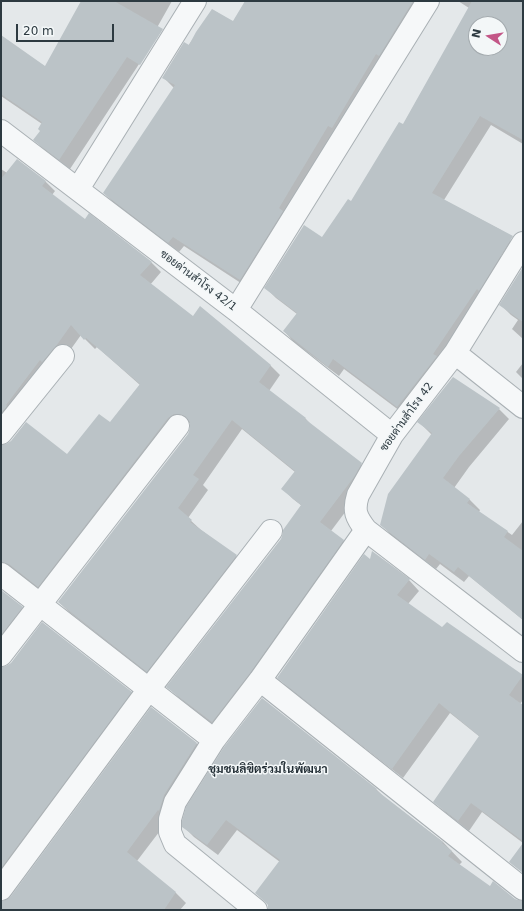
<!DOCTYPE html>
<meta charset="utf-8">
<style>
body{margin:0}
#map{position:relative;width:524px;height:911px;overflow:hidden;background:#e4e8ea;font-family:"DejaVu Sans",sans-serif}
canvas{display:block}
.frame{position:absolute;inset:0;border:2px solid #2d3a41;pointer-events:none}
.north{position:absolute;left:468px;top:16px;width:40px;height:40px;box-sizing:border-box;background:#f3f7f8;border:1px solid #a4abaf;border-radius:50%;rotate:282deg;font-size:11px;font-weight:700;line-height:16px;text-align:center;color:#2d3a41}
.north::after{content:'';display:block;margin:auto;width:14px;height:18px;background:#c35687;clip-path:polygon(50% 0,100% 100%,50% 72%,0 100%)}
.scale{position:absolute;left:16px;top:24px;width:98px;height:18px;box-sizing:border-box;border:2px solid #2d3a41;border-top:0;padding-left:5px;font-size:12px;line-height:14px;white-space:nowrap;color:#2d3a41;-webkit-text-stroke:3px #f3f7f8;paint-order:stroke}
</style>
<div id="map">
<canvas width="524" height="911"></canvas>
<div class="frame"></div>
<div class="north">N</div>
<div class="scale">20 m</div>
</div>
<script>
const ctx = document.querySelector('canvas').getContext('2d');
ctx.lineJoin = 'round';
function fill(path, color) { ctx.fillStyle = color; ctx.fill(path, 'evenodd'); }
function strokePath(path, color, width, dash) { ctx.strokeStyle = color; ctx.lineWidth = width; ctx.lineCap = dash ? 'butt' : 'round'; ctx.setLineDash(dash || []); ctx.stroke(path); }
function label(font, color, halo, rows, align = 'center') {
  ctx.font = font + ' "DejaVu Sans",Sarabun,sans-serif'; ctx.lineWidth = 3; ctx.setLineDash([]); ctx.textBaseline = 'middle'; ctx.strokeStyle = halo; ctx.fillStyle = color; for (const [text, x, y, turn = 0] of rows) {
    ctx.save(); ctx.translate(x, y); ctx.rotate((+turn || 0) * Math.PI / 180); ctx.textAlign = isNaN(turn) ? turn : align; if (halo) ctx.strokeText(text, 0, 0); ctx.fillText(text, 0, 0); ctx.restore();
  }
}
fill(new Path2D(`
 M82,1H172L141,56L143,58L70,169L44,149L34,140L41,131L42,124L1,96V40L46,67Z
 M246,1H432L250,289L184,246L179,252L114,203L104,193L174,88L165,79L213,10L233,22Z
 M458,1H523V144L491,125L444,200L501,230L511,241L501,256L511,266L408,417L344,369L339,376L294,342L284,331L297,314L276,298L266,288L322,238L351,202L403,125L469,8ZM476,24H500V48H476Z
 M1,169L7,173L45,181L55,191L52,195L85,220L151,262L161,272L150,285L194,318L270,365L280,375L269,391L306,419L315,429L361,464L371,474L364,487L331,531L343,540L353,550L222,732L178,697L168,687L282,539L302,506L293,499L283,489L295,472L242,429L203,485L208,490L188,518L201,530L236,556L246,566L157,681L69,612L59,602L189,434L191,428V423L184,424L48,596L19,574L14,571L1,576V446L68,456L110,423L140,385L97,347L95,349L81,335L66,356L1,435Z
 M523,269V339L512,329L518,320L511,315L501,305Z
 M523,363V379L516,372Z
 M499,409L509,419L469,467L454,488L470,500L480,510L479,512L512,535L523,521V620L469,576L464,582L440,564L436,569L391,535L381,524L432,435L419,422Z
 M371,560L409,580L419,591L408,604L443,629L447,623L523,677V700L520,704L523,707V843L482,812L469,831L445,812L435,802L480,737L450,713L403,778L289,688L278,677Z
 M1,591L22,607L32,617L1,657Z
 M1,668L131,692L141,702L1,891Z
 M262,699L377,790L385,798L443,842L462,862L459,865L490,887L515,900L523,902V910H269L280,862L237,830L218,855L194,837L184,827Z
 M151,708L197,744L207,754L169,819L137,861L176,893L186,903L180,910H1V902L7,901L12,897Z`), '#0003');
fill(new Path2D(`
 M81,1H114L163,29L140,65L127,57L59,160L33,140L40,131L38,129L42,122L1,94V35L45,66Z
 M245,1H413L379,56L376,54L332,128L328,126L279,208L283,211L240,280L173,237L168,243L103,193L175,85L162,78L184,42L189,45L196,32L212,9L233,21Z
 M472,1H523V140L480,116L432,193L513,236L479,291L477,289L433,354L437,356L397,407L333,359L328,367L283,331L297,313L264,288L304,225L322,237L348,199L351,201L399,122L403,124ZM476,24H500V48H476Z
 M17,159L46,181L42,186L85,219L89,213L152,262L140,275L193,316L200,306L271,365L259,382L306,418L305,419L362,463L354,477L320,522L344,540L250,673L212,722L166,687L281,539L283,533V530L301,505L281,489L295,471L232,420L193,475L199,479L178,508L192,520L190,522L237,555L147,672L58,602L188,434L190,428V422L185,416L179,414H174L168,418L38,587L9,564L1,562V445L6,444L11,441L26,422L67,454L99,414L110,422L140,384L86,338L84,340L71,325L56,346L42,362L40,360L6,405L7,406L1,413V179Z
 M523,267V322L499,305Z
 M453,377L500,408L459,456L443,478L470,499L467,503L508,531L504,537L523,551V620L458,567L454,572L429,554L425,560L380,525L388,494L432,433L417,422Z
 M372,551L410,579L397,595L442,627L447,622L523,675L509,695L523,705V841L471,803L458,821L433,802L479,736L439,703L392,769L277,678L364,554L370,559Z
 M1,590L23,607L1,635Z
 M42,622L132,692L1,868V667L6,666L11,663Z
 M262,698L377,789L376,790L443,842L442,843L452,851L448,856L490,886L493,881L515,899L521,901H523V910H268V905L264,901L255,893L280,860L226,820L207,845L182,827V821L186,807L224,747Z
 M151,707L197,743L164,795L159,811L158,810L127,852L176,892L164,910H1V901L6,900L11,896Z
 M523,843V873L509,862Z`), '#bbc3c7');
const minor = new Path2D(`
 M1,131L236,310L392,435
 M78,189L195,1
 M523,243L455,353L392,435L358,495C353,511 356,517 366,530L523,651
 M236,310L428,1
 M455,353L523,407
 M1,433L63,356
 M1,574L214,740
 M1,655L178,426
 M260,680L523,889
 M1,889L149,689L271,531
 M256,910L175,844L170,832V819L175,802L214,740L260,680L366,530`);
strokePath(minor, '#a9b0b4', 24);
strokePath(minor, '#f6f8f9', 22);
label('11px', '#2d3a41', '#f3f7f8', [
 ["ซอยด่านสำโรง 42/1",198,281,37],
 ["ซอยด่านสำโรง 42",407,417,-54]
]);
label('bold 12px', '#1f2b32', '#f3f7f8', [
 ["ชุมชนลิขิตร่วมในพัฒนา",268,770]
]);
</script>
